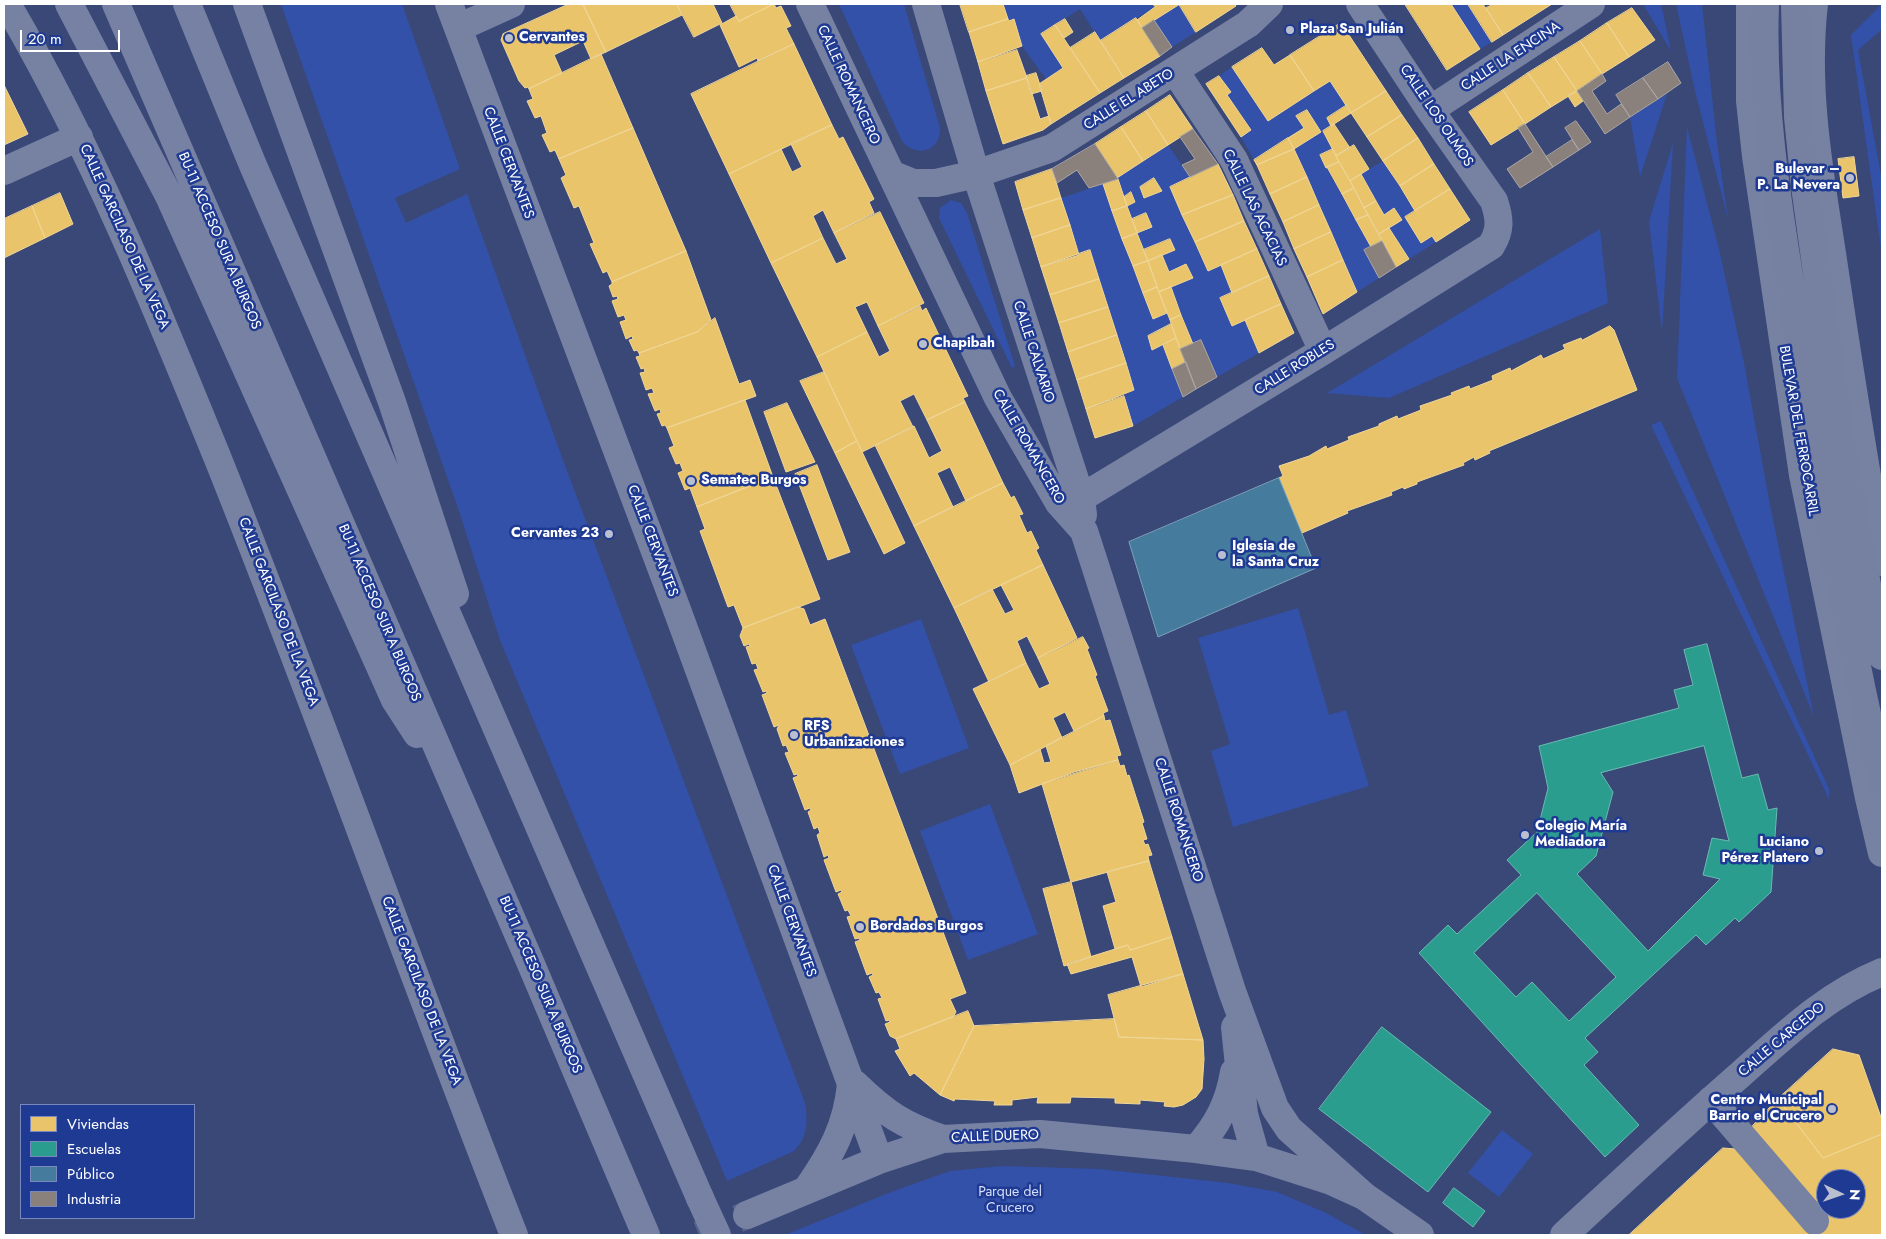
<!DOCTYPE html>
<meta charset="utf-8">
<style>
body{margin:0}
#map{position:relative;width:1886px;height:1239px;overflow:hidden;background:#3a4878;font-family:Jost,sans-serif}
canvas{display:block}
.frame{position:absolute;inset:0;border:5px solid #fff;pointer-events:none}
.legend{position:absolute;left:20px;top:1104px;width:175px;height:115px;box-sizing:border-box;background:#1f3a93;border:1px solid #7989be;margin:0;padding:6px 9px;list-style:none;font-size:15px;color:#fff}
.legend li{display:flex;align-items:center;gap:10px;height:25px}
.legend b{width:25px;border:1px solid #7989be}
.north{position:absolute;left:1816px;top:1169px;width:50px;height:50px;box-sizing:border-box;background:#1f3a93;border:1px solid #7989be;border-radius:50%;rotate:93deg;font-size:14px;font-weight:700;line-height:20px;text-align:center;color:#fff}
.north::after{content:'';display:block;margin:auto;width:18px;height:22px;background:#babfd0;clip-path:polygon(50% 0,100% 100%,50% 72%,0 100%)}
.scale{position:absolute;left:20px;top:30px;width:100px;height:22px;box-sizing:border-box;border:2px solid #fff;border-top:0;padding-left:6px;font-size:15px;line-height:18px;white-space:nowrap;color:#fff;-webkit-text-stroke:4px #1f3a93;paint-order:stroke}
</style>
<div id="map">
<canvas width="1886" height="1239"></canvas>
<div class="frame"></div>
<ul class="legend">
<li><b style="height:14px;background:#e9c46a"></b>Viviendas</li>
<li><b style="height:14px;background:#2a9d8f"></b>Escuelas</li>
<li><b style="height:14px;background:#457b9d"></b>Público</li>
<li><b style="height:14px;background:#8a817c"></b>Industria</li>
</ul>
<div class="north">N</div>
<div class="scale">20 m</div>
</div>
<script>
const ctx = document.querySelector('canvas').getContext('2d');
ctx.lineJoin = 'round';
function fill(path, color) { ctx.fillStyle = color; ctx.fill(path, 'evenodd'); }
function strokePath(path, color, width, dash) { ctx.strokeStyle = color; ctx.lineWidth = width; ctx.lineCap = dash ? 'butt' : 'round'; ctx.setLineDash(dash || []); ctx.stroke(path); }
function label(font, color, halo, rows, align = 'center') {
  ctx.font = font + ' Jost,sans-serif'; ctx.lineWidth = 5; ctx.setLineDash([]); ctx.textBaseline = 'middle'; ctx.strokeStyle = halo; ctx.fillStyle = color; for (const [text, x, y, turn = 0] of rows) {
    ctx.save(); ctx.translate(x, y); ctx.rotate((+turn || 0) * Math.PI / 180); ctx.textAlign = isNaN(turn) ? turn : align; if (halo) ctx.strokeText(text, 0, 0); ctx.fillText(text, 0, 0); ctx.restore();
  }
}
fill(new Path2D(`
 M281,4H402L460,169L395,198L406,223L467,194L564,463L805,1103C808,1121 808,1137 794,1151L727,1181L500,640L459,511Z
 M839,4H904L940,128C941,152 915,158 902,141Z
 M1003,4H1153L1155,7L1100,41L1080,9L1041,34L1063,68L1046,79L1022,46L1014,20L1009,21Z
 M1179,4L1196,32L1172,47L1154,20Z
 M1451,4H1468L1492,42L1480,49Z
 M1643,4H1661L1671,51Z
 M1676,4H1702L1717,143L1728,219L1695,91Z
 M1882,4V29L1858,50L1882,181V256L1851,35Z
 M1232,67L1268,120L1330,81L1347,105L1327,118L1331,126L1323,131L1333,149L1320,156L1371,247L1364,250L1379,278L1357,292L1294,149L1321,132L1306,110L1297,116L1304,128L1254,160L1241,137L1251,129L1227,95L1231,92L1219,76Z
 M1667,94L1640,177L1630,117Z
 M1687,127L1719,249L1744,363L1770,505L1814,717L1677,378Z
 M1673,143L1662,332L1649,221Z
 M1168,145L1190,177L1182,215L1208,270L1221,265L1232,293L1220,298L1232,325L1245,320L1259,353L1217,377L1201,340L1193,344L1171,287L1193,278L1186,264L1169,272L1162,255L1175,250L1170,239L1143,250L1137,233L1146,213L1132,219L1127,206L1135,202L1131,192L1124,197L1117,178Z
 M1383,161L1415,211L1405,217L1421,242L1432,236L1436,242L1409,259L1389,228L1394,208L1384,215L1361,174Z
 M1103,184L1153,319L1167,313L1171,324L1153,350L1163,345L1183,397L1133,426L1124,396L1134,390L1090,251L1079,255L1061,198Z
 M951,200L961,203L967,213L1015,366L1012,368L939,218L940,208Z
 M1600,229L1608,303L1389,398L1327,393Z
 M1661,421L1829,789V799L1651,425Z
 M1298,608L1329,715L1346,710L1369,786L1233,827L1211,751L1230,744L1198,638Z
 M921,619L969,748L900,774L851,645Z
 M990,804L1038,934L968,960L920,831Z
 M1502,1130L1533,1154L1499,1197L1468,1173Z
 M1002,1166L1099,1169L1228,1183L1277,1192L1324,1212L1366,1235H785L891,1192L950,1171Z`), '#3351a8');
const homes = new Path2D(`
 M569,4H583L606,52L591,59L583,41L554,55L562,73L529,89L528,87L525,88L519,81L501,40L503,34Z
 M583,4H677L682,15L606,52Z
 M677,4H713L722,23L694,37Z
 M730,4H774L739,21Z
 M774,4L776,8L781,6L791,26L786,28L794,44L758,61L757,58L739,67L720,25L736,16L739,21Z
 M960,4H1003L1008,19L969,32Z
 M1153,4H1180L1142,28L1137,20L1155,7Z
 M1179,4H1235L1236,6L1196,32Z
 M1405,4H1451L1480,49L1447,70Z
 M1468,4H1483L1503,35L1492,42Z
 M1494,4H1552L1503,35L1486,8Z
 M1632,8L1655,40L1629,57L1607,23Z
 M1136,18L1160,56L1124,78L1100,41Z
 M1008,19L1009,21L1014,19L1022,46L978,62L969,32Z
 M1065,19L1073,32L1064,38L1055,25Z
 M1341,23L1386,91L1351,113L1330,81L1314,91L1290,55Z
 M1607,23L1629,57L1602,74L1580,41Z
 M1055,25L1100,93L1051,124L1039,84L1063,68L1041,34Z
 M1095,32L1124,78L1100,93L1070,48Z
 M1580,41L1602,74L1577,91L1554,57Z
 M794,44L832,125L729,174L691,94Z
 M1262,48L1274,65L1290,55L1314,91L1268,121L1232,67Z
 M1017,50L1027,78L986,91L978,62Z
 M601,54L633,128L559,159L555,150L550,152L542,135L547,133L541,116L535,118L527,101L533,99L529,89Z
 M1554,57L1577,91L1551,107L1528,73Z
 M1036,73L1042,91L1031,94L1026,76Z
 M1528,73L1551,107L1525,124L1503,90Z
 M1219,76L1231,92L1227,95L1251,130L1241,137L1206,84Z
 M1027,78L1040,119L1049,116L1051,124L1043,130L1003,144L986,91Z
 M4,85L28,134L4,145Z
 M1503,90L1525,124L1491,145L1469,112Z
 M1386,91L1402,115L1367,137L1351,113Z
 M1577,91L1583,101L1575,107L1568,96Z
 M1170,95L1193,129L1168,145L1146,111Z
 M1347,105L1351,113L1331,126L1327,118Z
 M1307,110L1321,132L1294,149L1288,138L1304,128L1296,116Z
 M1146,111L1168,145L1143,161L1121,127Z
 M1402,115L1418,138L1383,161L1367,137Z
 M1334,124L1350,148L1336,156L1323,131Z
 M832,125L839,139L843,137L874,199L869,202L874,213L834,233L823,210L813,216L823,238L771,263L729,174L781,149L792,172L802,167L791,144Z
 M1121,127L1143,161L1117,178L1095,144Z
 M633,128L686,251L612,282L607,271L603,273L590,244L594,243L579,206L574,208L561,178L566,175L559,159Z
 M1288,138L1294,149L1257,165L1254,160Z
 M1418,138L1434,164L1400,186L1383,161Z
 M1354,145L1369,169L1350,181L1336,156Z
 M1294,149L1307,177L1270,194L1257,165Z
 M1333,149L1339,162L1326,168L1320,155Z
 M1854,157L1859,196L1843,198L1838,159Z
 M1339,162L1354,188L1342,194L1327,167Z
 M1218,164L1233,195L1182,215L1170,187Z
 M1434,164L1450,189L1415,211L1400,186Z
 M1052,169L1061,198L1023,210L1015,182Z
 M1361,174L1376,201L1364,208L1350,181Z
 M1307,177L1319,205L1283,222L1270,194Z
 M1154,178L1162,191L1144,198L1140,187Z
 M1118,179L1127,206L1112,211L1103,184Z
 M1354,188L1368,215L1356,220L1342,194Z
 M1450,189L1470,220L1436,242L1432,236L1421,243L1405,217Z
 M1131,192L1135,202L1127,206L1124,197Z
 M60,193L73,224L45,238L32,206Z
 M1233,195L1244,221L1195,242L1182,215Z
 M1061,198L1070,225L1032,238L1023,210Z
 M1376,201L1384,215L1394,208L1402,220L1379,234L1364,208Z
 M1319,205L1331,232L1294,249L1283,222Z
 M32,206L45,238L4,258V219Z
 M1127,206L1137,233L1122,239L1112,211Z
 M880,212L924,303L878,326L867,302L855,307L867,332L817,357L771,263L823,238L836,264L847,259L834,233Z
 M1146,213L1152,227L1137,233L1132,219Z
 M1368,215L1382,241L1371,247L1356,220Z
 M1244,221L1257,249L1208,271L1195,242Z
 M1070,225L1079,255L1041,267L1032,238Z
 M1389,228L1409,259L1396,267L1379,234Z
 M1331,232L1343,260L1307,277L1294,249Z
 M1137,233L1148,261L1133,266L1122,239Z
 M1170,239L1175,250L1148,261L1143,250Z
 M1257,249L1269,276L1232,293L1221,265Z
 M1090,250L1099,279L1050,295L1041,267Z
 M686,251L711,320L697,332L639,353L637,350L634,351L629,340L633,339L632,336L626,339L620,322L626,320L624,315L618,317L612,301L618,299L617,296L613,297L609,286L612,284V282Z
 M1162,255L1169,272L1186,264L1193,278L1159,292L1148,261Z
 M1343,260L1357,292L1323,314L1307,277Z
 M1148,261L1157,287L1143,293L1133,266Z
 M1269,276L1281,304L1232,326L1220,298Z
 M1099,279L1108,307L1059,323L1050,295Z
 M1157,287L1167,313L1153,319L1143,293Z
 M1171,287L1181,315L1170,320L1159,292Z
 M1281,304L1294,333L1259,353L1245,320Z
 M920,306L922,311L926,308L968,396L963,398L965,402L927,420L914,394L900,401L913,427L862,452L817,357L867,332L879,357L890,351L878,326Z
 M1108,307L1117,335L1068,352L1059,323Z
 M1181,315L1193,344L1180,349L1170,320Z
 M715,318L739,384L750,380L756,396L667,428L665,425L662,426L657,414L661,413L660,409L655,411L648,394L654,393L652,388L646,390L640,373L645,372L644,368L641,369L636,357L640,356L639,353L697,332Z
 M1171,324L1176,338L1152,350L1148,336Z
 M1610,326L1614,330L1637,390L1489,451L1490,453L1475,460L1474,457L1463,463L1464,465L1417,482V484L1404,489L1403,487L1391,492L1392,495L1347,511L1348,513L1302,533L1279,478L1283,476L1279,466L1309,456L1326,446L1327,449L1349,440L1348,437L1379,426V424L1397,416L1398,419L1421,410L1420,406L1452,395L1451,393L1469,386L1470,389L1493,380L1492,376L1510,368L1511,371L1541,355L1543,359L1565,349L1563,345L1581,338L1582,340Z
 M1117,335L1126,363L1077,380L1068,352Z
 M1176,338L1186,362L1172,369L1163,345Z
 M1126,363L1134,390L1086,409L1077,380Z
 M824,372L857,441L835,453L800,381Z
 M1124,396L1133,426L1095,438L1086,409Z
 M745,400L773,477L697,507L690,488L685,490L678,473L683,471L680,463L676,464L669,448L674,446L667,428Z
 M965,402L1003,483L966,501L950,467L937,473L953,507L914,526L875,445L914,426L929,458L942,451L927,420Z
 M787,403L815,462L786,472L764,412Z
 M857,441L905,543L884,554L835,453Z
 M817,465L850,552L828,560L795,474Z
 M773,477L820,599L743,628L734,605L728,607L700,531L705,529L697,507Z
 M1003,483L1011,498L1014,496L1023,514L1019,515L1027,533L1031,531L1039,548L1036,550L1043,565L954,608L914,526Z
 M1043,565L1077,638L1038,658L1027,636L1017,641L1026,663L989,682L954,608L992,589L1005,614L1014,610L1001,585Z
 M798,607L804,609L810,625L825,619L966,993L950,999L956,1012L953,1017L896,1039L890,1036L885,1024L890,1022L889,1020L886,1021L878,999L882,998L879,992L876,993L869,977L873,975L872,973L867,975L855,942L860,940L859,938L855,939L847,917L851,916L848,910L845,911L838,894L842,892L841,890L836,892L824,860L829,858L828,855L824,857L817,835L820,833L818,827L814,829L808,812L811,810L810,808L805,810L793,778L798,776L797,774L794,775L785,753L789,752L786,745L783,746L777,729L779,725L774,727L762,695L767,693L766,691L763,692L754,670L758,669L756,663L752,664L746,647L750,646L749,644L744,646L740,636L743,628Z
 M1083,637L1089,648L1087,649L1097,675L1095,676L1108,711L1103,713L1104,716L1074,731L1065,712L1053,718L1062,738L1010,765L973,689L1026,663L1039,689L1050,684L1038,658Z
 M1104,716L1105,721L1110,720L1121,755L1117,756L1118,760L1074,772L1019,793L1010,765L1040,749L1044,763L1051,762L1046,746Z
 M1118,760L1120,766L1124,765L1127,776L1129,775L1144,822L1142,823L1147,839L1143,840L1145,845L1148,844L1152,855L1148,856L1149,861L1071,882L1042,784Z
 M1149,861L1172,937L1130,950L1128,945L1115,949L1103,906L1116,902L1107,872Z
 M1071,882L1091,957L1064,966L1043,889Z
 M1172,937L1183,974L1141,987L1132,957L1071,974L1067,964L1128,945L1130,950Z
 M1183,974L1203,1040L1119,1037L1108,995Z
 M968,1011L974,1026L940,1095L914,1073L910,1076L895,1051L900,1049L896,1039Z
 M1114,1019L1119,1037L1203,1040L1204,1059L1202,1089L1196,1097L1183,1105L1174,1107L1164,1106L1165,1102L1140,1100V1104L1115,1103V1098L1071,1097L1070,1103H1037L1038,1097L1012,1100V1105H994L995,1101L955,1099L954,1101L940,1095L974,1026Z
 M1833,1049L1859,1055L1882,1120V1134L1823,1158L1778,1099Z
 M1778,1099L1823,1158L1882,1134V1235H1816L1829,1224L1749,1130ZM1826,1179H1856V1209H1826Z
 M1723,1148L1736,1149L1815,1235H1629Z`);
fill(homes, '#e9c46a');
strokePath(homes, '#f0d697', 1);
const schools = new Path2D(`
 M1707,644L1742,778L1758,774L1768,810L1777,808L1771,892L1739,922L1735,918L1706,945L1696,935L1585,1038L1598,1052L1584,1065L1639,1125L1605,1157L1419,953L1448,925L1457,934L1521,875L1507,860L1537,832L1548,788L1539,746L1679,708L1674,690L1693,685L1684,650ZM1704,746L1729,841L1712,838L1703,875L1720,879L1648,951L1577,874L1596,856L1613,792L1601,773ZM1537,893L1616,977L1569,1021L1532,982L1516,997L1474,953Z
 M1382,1027L1491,1112L1428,1192L1319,1109Z
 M1454,1188L1485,1211L1473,1227L1443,1203Z`);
fill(schools, '#2a9d8f');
strokePath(schools, '#6abab1', 1);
const public = new Path2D(`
 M1279,478L1316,568L1158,637L1129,542Z`);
fill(public, '#457b9d');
strokePath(public, '#7da3ba', 1);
const industry = new Path2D(`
 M1154,20L1172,47L1160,56L1142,28Z
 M1668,62L1681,83L1658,99L1643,78Z
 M1602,74L1606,81L1592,91L1607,114L1621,104L1630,117L1605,134L1577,91Z
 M1643,78L1658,99L1630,117L1616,95Z
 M1576,121L1591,142L1579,150L1565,128Z
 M1525,124L1553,167L1520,188L1507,169L1533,152L1518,128Z
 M1193,129L1218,164L1190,177L1182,165L1195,159L1180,137Z
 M1572,140L1579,150L1553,167L1546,157Z
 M1095,144L1118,179L1089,188L1077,170L1057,183L1052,169Z
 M1382,241L1396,267L1379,278L1364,250Z
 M1201,340L1217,377L1196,389L1180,349Z
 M1186,362L1196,389L1183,397L1172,369Z`);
fill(industry, '#8a817c');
strokePath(industry, '#ada7a3', 1);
strokePath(new Path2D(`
 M699,1235L747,1215`), '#58638c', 28, [28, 14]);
strokePath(new Path2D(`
 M7,4C92,149 155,304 218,459C321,716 413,978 514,1235
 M449,4L676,607L879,1160
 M810,4L998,398L1059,503L1084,531L1232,991L1275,1108L1289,1129L1364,1196
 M926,4L976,174L1081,498L1083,515
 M1750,4V101L1756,156L1803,475L1869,798L1882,853
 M1814,4C1804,90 1820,175 1833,260C1848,361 1864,462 1882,562
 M458,28L511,4
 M1175,71L1234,160L1323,351
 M1430,110L1591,4
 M4,171L79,137
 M891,174L913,183H936L976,174L1052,148L1248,24L1269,4
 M1081,498L1323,351L1491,246C1501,230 1500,219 1494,201L1430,110L1360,4
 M1235,1027L1244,1114L1256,1157
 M855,1084C886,1114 903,1125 943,1139
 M1711,1100L1815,1221
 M1196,1149C1217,1126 1229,1103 1234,1072
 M807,1189C831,1155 847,1126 851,1084
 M747,1215L879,1160L943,1139L1040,1134L1196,1149L1256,1157L1331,1181L1364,1196L1420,1235
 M1564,1235C1623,1181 1681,1126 1741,1074C1786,1034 1826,995 1882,972`), '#7782a3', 28);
strokePath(new Path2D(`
 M1765,4C1761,113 1780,218 1797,326C1820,479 1847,631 1882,781
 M1795,4L1798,117L1805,186L1839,431L1867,585L1882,656`), '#7681a2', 28);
strokePath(new Path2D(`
 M69,4L169,196L395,700L417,734
 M116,4L531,964L646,1235
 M187,4L252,163L700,1198
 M247,4L392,402L455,594`), '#7681a3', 28);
strokePath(new Path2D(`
 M700,1198L717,1235`), '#7681a3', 28);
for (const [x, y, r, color] of [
 [1290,30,5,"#babfd0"],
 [509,38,5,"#babfd0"],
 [1850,178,5,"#babfd0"],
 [923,344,5,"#babfd0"],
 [691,481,5,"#babfd0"],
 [609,534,5,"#babfd0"],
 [1222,555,5,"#babfd0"],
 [794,735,5,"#babfd0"],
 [1525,835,5,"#babfd0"],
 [1819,851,5,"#babfd0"],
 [860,927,5,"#babfd0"],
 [1832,1109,5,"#babfd0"]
]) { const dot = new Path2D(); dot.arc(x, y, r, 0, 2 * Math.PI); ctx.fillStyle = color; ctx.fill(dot); strokePath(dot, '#1f3a93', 2); }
label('bold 14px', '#fff', '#1f3a93', [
 ["Plaza San Julián",1300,30],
 ["Cervantes",519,38],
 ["Bulevar –",1840,170,"right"],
 ["P. La Nevera",1840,186,"right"],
 ["Chapibah",933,344],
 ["Sematec Burgos",701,481],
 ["Cervantes 23",599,534,"right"],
 ["Iglesia de",1232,547],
 ["la Santa Cruz",1232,563],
 ["RFS",804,727],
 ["Urbanizaciones",804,743],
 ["Colegio María",1535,827],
 ["Mediadora",1535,843],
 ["Luciano",1809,843,"right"],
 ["Pérez Platero",1809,859,"right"],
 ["Bordados Burgos",870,927],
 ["Centro Municipal",1822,1101,"right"],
 ["Barrio el Crucero",1822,1117,"right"]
], 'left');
label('14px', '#fff', '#1f3a93', [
 ["CALLE LA ENCINA",1511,57,-33],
 ["CALLE ROMANCERO",848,85,65],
 ["CALLE EL ABETO",1129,100,-32],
 ["CALLE LOS OLMOS",1436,116,56],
 ["CALLE CERVANTES",508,163,69],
 ["CALLE LAS ACACIAS",1254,208,64],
 ["CALLE GARCILASO DE LA VEGA",124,237,66],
 ["BU-11 ACCESO SUR A BURGOS",219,241,67],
 ["CALLE CALVARIO",1033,352,72],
 ["CALLE ROBLES",1295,368,-32],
 ["BULEVAR DEL FERROCARRIL",1798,431,80],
 ["CALLE ROMANCERO",1028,447,60],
 ["CALLE CERVANTES",652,541,69],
 ["CALLE GARCILASO DE LA VEGA",278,612,69],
 ["BU-11 ACCESO SUR A BURGOS",379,613,67],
 ["CALLE ROMANCERO",1178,820,72],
 ["CALLE CERVANTES",791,921,70],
 ["BU-11 ACCESO SUR A BURGOS",540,985,67],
 ["CALLE GARCILASO DE LA VEGA",421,991,69],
 ["CALLE CARCEDO",1782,1040,-40],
 ["CALLE DUERO",995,1137,-2]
]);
label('14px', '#d7dffa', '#1f3a93', [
 ["Parque del",1010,1193],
 ["Crucero",1010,1209]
]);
</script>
